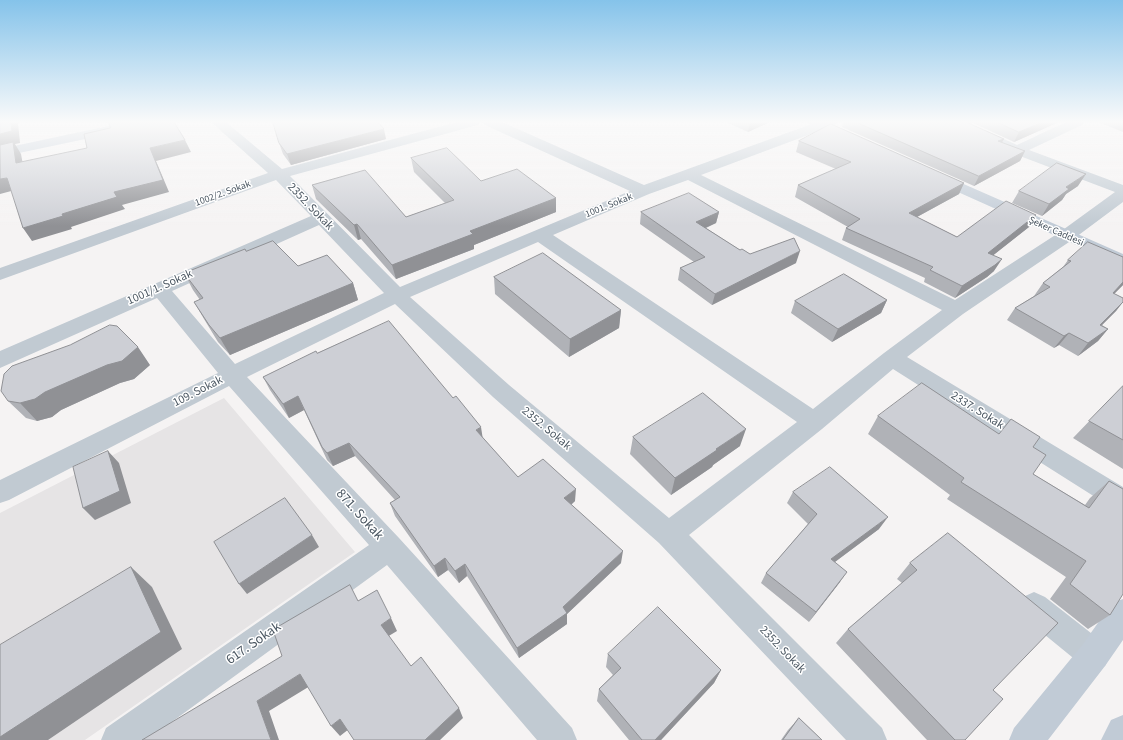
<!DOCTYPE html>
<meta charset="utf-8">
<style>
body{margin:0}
canvas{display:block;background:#f5f3f3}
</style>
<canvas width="1123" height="740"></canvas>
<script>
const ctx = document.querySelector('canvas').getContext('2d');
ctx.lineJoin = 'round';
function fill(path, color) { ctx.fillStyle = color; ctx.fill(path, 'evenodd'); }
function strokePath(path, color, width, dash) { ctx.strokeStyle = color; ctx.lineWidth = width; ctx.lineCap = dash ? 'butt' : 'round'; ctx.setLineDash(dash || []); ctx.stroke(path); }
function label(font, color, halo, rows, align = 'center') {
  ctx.font = font + ' "Source Sans 3",sans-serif'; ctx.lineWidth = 3; ctx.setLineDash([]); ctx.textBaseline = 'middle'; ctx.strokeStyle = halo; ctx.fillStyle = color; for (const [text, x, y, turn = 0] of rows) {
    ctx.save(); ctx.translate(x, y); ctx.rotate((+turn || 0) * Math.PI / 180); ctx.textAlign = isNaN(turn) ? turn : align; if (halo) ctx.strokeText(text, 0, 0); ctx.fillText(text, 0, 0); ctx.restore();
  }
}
fill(new Path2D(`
 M224,398L355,552L85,740H0V513Z`), '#e6e4e5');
fill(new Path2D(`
 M211,122H226L282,169L457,122H480L478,125L290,176L400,287L630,191L485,125L483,122H502L644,185L817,122H837L835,125L701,175L955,300L1060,232L1115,192L1012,153L950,125L948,122H967L1017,145L1066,122H1084L1082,125L1029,150L1123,185V202L1072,240L963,314L907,357L1123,487V512L1114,509L893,369L822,429L689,535L882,728L887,740H846L659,543L493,397L395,304L247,377L399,538L572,728L577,740H537L387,565L147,740H101L106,728L369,545L229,386L9,500L0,503V480L218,373L157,298L0,368V351L311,216L276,180L0,280V268L268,173ZM688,180L942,310L884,353L813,409L553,235L649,194ZM319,225L384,293L235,364L172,291ZM538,242L797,422L669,518L509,385L410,297Z
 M1034,592L1045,597L1105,644L1110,655L1105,666L1094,671L1083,666L1023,617L1019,607L1023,597Z`), '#c1cad2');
fill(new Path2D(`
 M127,122H154L152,125L147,126L0,157V149Z
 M808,122H827L859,136L861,139L859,142L854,143L849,142L810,125Z
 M934,171L1123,254V266L929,179L926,176L929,173Z
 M1123,599V640L1105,666L1048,740H1009L1014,728L1083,644L1112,603Z
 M1123,715V740H1101L1111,720Z`), '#c1cbd6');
fill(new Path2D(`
 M726,122H770L748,132Z
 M843,122H966L1004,139L1002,143L1025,151L1020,161L974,186L842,127Z
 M971,122H1059L1014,142Z
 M1098,122H1123V132Z
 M386,139L291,165L283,154L279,143Z
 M799,141L964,183L959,194L917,217L957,237L1036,215L1029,227L993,255L994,271L987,277L955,298L924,282L925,278L842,240L846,228L848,227L795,197L798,185L836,169L796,152Z
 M411,158L481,181L556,198V212L474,245V249L396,279L361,239L358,240L316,199L312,185L406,217L445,203L414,172Z
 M1078,186L1066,194L1062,200L1042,216L1012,203L1019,191Z
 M641,212H719L716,223L706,228L740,250L750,254L796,263L712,305L678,280L680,268L694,262L640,224Z
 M246,251L353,283L358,300L230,355L218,342L204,319L194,302L200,300L193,290L184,273Z
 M1123,257V285L1114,294L1123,298V302L1116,311L1102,325L1108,329L1098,341L1078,356L1059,345L1054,348L1007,320L1015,308L1034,296L1043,283L1063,267L1068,260Z
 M494,277L621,310L619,328L569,357L495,294Z
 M887,300L881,313L832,342L791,313L795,301Z
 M317,353L483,438L518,477L575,501L571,505L621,563L567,614V624L519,658L467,576L459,583L448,570L438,577L395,516L390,503L395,500L355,456L333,466L327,460L304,410L289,418L270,390L263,377Z
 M150,365L134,379L120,383L61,410L52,417L37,421L26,418L8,401Z
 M1123,386V469L1073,438Z
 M878,416L999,434L1033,447V474L1085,505L1090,498L1109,481L1110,615L1088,629L1050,599L1066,577L947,499L950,495L868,434Z
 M633,437L740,446L713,465L712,467L671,495L630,454Z
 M793,492L879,529L835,562L840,582L809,622L761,583L766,573L808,524L787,503Z
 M948,533L993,690L965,740H927L836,643L848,629L902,583L897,579L910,563Z
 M608,654L721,670L714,683L661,740H629L597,701L599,689L613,675L606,667Z
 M799,718L822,740H781L788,730Z`), '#b0b2b7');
fill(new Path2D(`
 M11,122H18L20,143L15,144L21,154L25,176L0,148V134Z
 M750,122H770L748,132Z
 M1043,122H1059L1014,142L1019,132Z
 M384,129L386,139L291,165L287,154Z
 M1004,139L998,148V141Z
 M185,140L191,152L156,161L169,192L122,205L125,209L71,227L72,229L32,241L23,228L62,214L114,192L150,148Z
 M1025,151L1020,161L974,186L979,176Z
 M1086,174L1078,186L1066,194L1062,200L1042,216L1049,204L1066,187Z
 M7,178L15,190L0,194V179Z
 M964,183L959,194L904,224L909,213Z
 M556,198V212L474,245V249L396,279L392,265L470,231Z
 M719,212L716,223L694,233L696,222Z
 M1036,215L1029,227L981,265L988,253Z
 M357,224L361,239L358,240L354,225Z
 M800,251L796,263L712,305L715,294Z
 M1002,259L994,271L987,277L955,298L962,286Z
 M1123,282V285L1103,305L1113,293Z
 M353,283L358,300L230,355L220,338Z
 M887,300L881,313L832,342L838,329Z
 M1123,302L1116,311L1090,337L1100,325Z
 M621,310L619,328L569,357L570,339Z
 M1108,329L1098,341L1078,356L1088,343Z
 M1069,333L1059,345L1054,348L1064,336Z
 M138,347L150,365L134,379L120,383L61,410L52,417L37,421L20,403L45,392Z
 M298,396L304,410L289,418L283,404Z
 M481,427L483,440L476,430Z
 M746,429L740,446L713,465L712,467L671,495L675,478L716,449Z
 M349,443L355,456L333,466L327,453Z
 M108,451L119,463L131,503L95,520L83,508Z
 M576,489L575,501L564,511V498Z
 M888,517L879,529L824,570L831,559Z
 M312,535L319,547L247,594L239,584Z
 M623,551L621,563L567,614V624L519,658L517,648L563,607Z
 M445,558L448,570L438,577L434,566Z
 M465,564L467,576L459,583L455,571Z
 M131,567L152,587L182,649L48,740H0V737Z
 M847,572L840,582L809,622L816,612Z
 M391,618L397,631L387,637L381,625Z
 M721,670L714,683L661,740H655Z
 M300,674L310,686L269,711L279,740H271L257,701Z
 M459,708L463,718L440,740H425Z
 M340,719L349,729L340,736L331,726Z`), '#909195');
const building = new Path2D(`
 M0,122H11L12,131L0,134Z
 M109,122H174L185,140L150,148L163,180L114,192L117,197L62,214L63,216L23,228L7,178L0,179V145L13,142L16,163L87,148L84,134L110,128Z
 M273,122H378L384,129L287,154L279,143Z
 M856,122H966L1004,139L998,141L1025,151L979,176Z
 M997,122H1043L1019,132Z
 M831,124L964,183L909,213L957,237L1006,201L1036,215L988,253L1002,259L995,265L962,286L930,270L933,267L846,228L860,219L798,185L851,162L799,141Z
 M447,148L481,181L517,169L556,198L470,231L473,234L392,265L357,224L354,225L312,185L365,170L406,217L454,200L411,158Z
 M1057,163L1086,174L1066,187L1069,189L1049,204L1019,191Z
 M689,193L719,212L696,222L740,250L742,249L750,254L794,238L800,251L715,294L680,268L705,257L641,212Z
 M273,241L298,266L327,255L353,283L220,338L209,325L194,302L203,298L184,273L245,249L246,251Z
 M1088,242L1123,257V282L1113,293L1123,298V302L1100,325L1108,329L1088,343L1069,333L1064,336L1015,308L1050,287L1043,283L1071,261L1068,260Z
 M543,253L621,310L570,339L494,277Z
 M844,274L887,300L838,329L795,301Z
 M389,321L453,398L456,396L481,427L476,430L518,477L543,459L576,489L564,498L623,551L563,607L567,613L517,648L465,564L455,571L445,558L434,566L390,503L400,497L349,443L327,453L322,447L298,396L283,404L263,377L316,351L317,353Z
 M110,325L117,326L138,347L122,361L107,365L45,392L35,399L20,403L8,401L1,391L4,374L12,366L70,345Z
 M922,383L999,434L1011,419L1040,437L1033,447L1046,455L1033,474L1089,508L1109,481L1123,489V594L1110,615L1070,584L1086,561L961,482L964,478L878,416Z
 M1123,386V440L1089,421Z
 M703,393L746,429L716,449L717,450L675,478L633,437Z
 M108,451L120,491L83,508L73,467Z
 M830,467L888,517L831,559L847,572L816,612L766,573L817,514L793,492Z
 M285,498L312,535L239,584L214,542Z
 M948,533L1058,623L993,690L1003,699L965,740H955L848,629L917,570L910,563Z
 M131,567L161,632L0,737V645Z
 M350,585L358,601L377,590L391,618L381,625L411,666L421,657L459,708L425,740H354L340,719L331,726L300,674L257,701L271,740H142L282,656L273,630Z
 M658,607L721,670L655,740H642L599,689L621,668L608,654Z
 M799,718L822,740H783Z`);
fill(building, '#cdcfd5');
strokePath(building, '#909195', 1);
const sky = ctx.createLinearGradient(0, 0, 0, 226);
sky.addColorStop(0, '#85c3ea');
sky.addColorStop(0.54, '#fafafa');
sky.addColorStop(1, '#fafafa00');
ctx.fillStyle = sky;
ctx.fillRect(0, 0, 1123, 226);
label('10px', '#4a5661', '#fff', [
 ["1002/2. Sokak",223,194,-20],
 ["1001. Sokak",609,206,-22],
 ["Şeker Caddesi",1056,232,24]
]);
label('12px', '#4a5661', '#fff', [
 ["2352. Sokak",310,207,46],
 ["1001/1. Sokak",160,288,-24],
 ["109. Sokak",198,392,-27],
 ["2337. Sokak",977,411,32],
 ["2352. Sokak",546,429,40],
 ["2352. Sokak",782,650,46]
]);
label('14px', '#4a5661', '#fff', [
 ["871. Sokak",359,515,48],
 ["617. Sokak",254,644,-35]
]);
</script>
